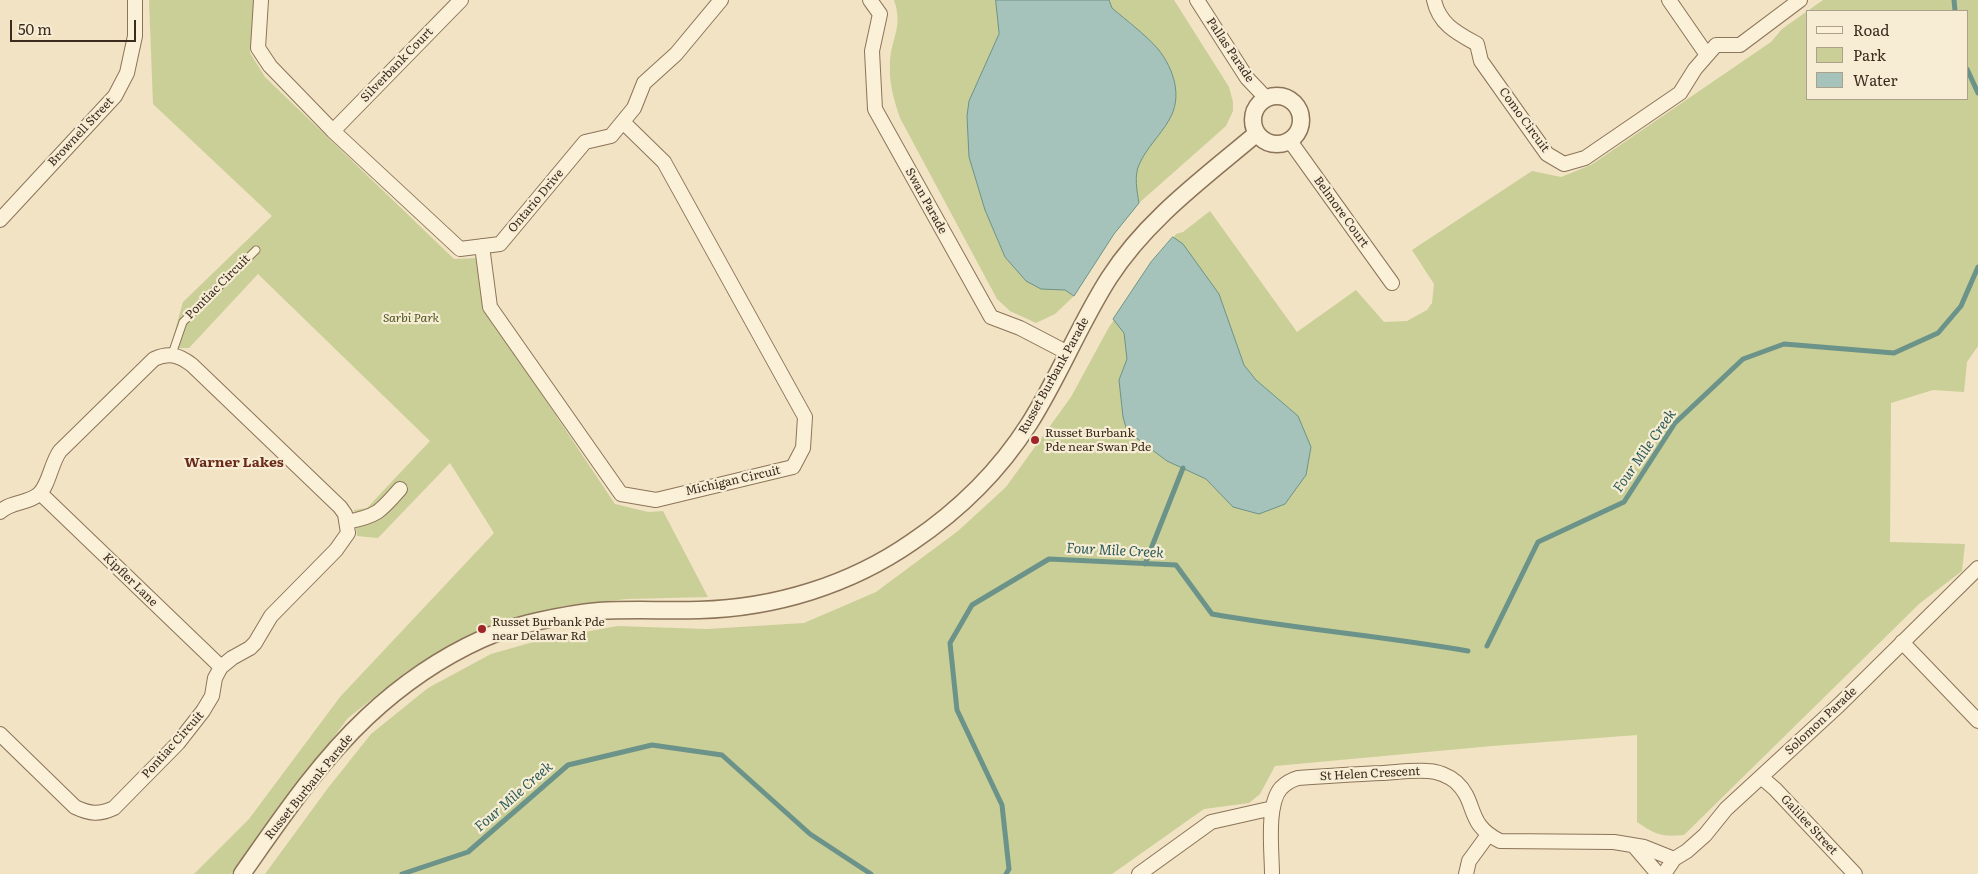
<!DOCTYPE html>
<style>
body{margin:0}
#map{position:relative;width:1978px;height:874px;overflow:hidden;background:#f1e3c4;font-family:Literata,serif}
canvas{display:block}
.legend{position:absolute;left:1806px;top:10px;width:162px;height:90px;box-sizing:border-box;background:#f7edd4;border:1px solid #aca08b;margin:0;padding:6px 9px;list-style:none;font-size:15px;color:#3c2c1e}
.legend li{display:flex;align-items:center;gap:10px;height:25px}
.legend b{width:25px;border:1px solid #aca08b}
.scale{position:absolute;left:10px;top:20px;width:126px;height:22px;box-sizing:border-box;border:2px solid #3c2c1e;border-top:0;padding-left:6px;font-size:15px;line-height:18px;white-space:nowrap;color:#3c2c1e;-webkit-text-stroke:4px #f7edd4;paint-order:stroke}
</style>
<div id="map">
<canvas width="1978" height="874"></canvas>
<ul class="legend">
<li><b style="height:6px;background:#fbf0d8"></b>Road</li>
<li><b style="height:14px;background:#c9cf97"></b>Park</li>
<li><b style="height:14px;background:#a6c3bb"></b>Water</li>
</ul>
<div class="scale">50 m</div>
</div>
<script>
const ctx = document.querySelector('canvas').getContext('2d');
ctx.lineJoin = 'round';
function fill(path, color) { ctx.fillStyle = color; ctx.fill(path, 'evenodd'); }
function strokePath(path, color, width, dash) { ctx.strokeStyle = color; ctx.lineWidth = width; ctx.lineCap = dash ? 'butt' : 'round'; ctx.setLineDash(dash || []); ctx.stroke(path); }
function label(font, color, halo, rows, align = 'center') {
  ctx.font = font + ' Literata,serif'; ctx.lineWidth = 4.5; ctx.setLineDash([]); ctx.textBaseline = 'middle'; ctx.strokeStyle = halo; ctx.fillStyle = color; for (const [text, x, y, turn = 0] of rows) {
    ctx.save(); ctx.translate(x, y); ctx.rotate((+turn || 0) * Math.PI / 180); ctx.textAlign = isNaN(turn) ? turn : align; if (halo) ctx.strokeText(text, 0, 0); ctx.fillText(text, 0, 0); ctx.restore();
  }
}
fill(new Path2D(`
 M149,0H255L250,53L265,77L454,259L476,258L484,308L615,504L648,512L663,511L708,597L627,599L564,606L480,631L406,672L348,718L231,874H194L249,819L340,697L494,533L450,463L378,538L357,536L354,510L367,508L430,441L258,274L189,348H170L183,302L272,216L153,104Z
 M894,0H1174L1229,87L1233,102V111L1226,126L1139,203L1114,234L1074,296L1055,314L1036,323L1010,311L997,299L900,118C894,100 889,84 890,65C890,39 904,28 894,0Z
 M1823,0H1978V346L1967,362L1964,392L1933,390L1891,403L1890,542L1965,544L1962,571L1919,604L1684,835C1662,837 1656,835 1637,822V735L1492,746L1275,766L1260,794L1249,803L1204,809L1112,874H265L328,788L371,734L428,688L491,654L537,641L617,626L707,629L804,623L876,592L958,531L1006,487L1071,397L1109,327L1176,234L1183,232L1210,211L1297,332L1356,290L1384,322L1407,321L1427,310L1432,303L1434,284L1412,250L1532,171L1561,177L1591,165L1771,42L1782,29ZM1807,11H1967V99H1807Z`), '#c9cf97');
const water = new Path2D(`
 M996,0H1109L1112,8C1127,21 1145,34 1158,49C1174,69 1183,97 1169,120C1160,136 1146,148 1139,165C1134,175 1137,192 1139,203L1114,234L1074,296L1065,290L1041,289L1026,281L1005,257L985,210L969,157L967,116L969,101L999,34Z
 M1173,237L1183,244L1219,294L1244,365L1256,380L1298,416L1311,447L1306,475L1285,504L1259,514L1233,507L1206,479L1167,461L1127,431L1123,417L1119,380L1127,359L1124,333L1113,319L1151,262Z`);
fill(water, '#a6c3bb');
strokePath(water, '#6c9389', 1);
strokePath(new Path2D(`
 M1954,0L1955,11
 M1967,69L1978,93
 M1145,564L1183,468
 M1487,646L1538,542L1624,502L1675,423L1743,359L1784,344L1894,353L1938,333L1961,306L1978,267
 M402,874L468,852L568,765L652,745L722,755L810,834L871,874
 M1006,874L1009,869L1002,805L957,710L950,643L972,605L1049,559L1176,565L1212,614C1297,629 1383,636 1468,651`), '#6c9389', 5);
const service = new Path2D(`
 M172,354L183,322L256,250`);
const minor = new Path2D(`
 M261,0L258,48L270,66L333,131L460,249L500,244L585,142L611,136L634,108L644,83L676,54L721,0
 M870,0L880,14L872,51L875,109L991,317L1020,328L1068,353
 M1197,0L1247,78L1266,98
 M1434,0C1439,24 1457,33 1477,44L1481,61L1547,154L1564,164L1585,158L1680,93L1695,69L1716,45H1740L1800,0
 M1669,0L1707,55
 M333,131L461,0
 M1290,141L1392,283
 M0,220L115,96L127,73L135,36V0
 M482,246L490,307L621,494L656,500L793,467L803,448L805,417L664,162L623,122
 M40,493L221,667
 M0,512C11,501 28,504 39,494C49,485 51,463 60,451L154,359C169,352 179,355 192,365L340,507L345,514L348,533L336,550L271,616L255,643L250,648L232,658L221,667L215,678L212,696L203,711L178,743L114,808C99,815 90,814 75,807L0,734
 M347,522C377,516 380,512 400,489
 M1902,642L1978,721
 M1761,777L1775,789L1855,874
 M1634,846L1658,874
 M1139,874L1211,822L1273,808
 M1272,874C1272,852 1266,805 1281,788C1286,783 1291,780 1298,778C1326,776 1354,774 1382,773C1397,772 1413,770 1428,771C1437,771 1449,776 1456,782C1478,802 1465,824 1500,841L1614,842L1644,847L1674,859
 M1466,874L1469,861L1488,835
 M1664,874L1674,859L1687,851L1705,835L1726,809L1839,705L1978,568`);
const tertiary = new Path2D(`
 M1253 120a24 24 0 1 1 48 0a24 24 0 1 1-48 0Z
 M242,874C280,820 318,763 367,717C400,686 440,658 482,639C512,625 566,614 599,611C632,609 666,611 699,610C775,608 850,585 912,542C958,511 999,471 1029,424C1059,377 1079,325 1109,278C1147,219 1204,178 1256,134`);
strokePath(service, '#8c7459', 9);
strokePath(minor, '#8c7459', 16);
strokePath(tertiary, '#8c7459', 19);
strokePath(service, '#fbf0d8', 7);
strokePath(minor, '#fbf0d8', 14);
strokePath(tertiary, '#fbf0d8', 16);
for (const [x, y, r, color] of [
 [1035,440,5,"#9f2628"],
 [482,629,5,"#9f2628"]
]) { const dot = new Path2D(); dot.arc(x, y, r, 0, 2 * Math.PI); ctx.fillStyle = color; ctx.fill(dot); strokePath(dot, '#f7edd4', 2); }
label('12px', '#3c2c1e', '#f7edd4', [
 ["Pallas Parade",1230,50,56],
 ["Silverbank Court",397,65,-46],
 ["Como Circuit",1524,120,54],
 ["Brownell Street",81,132,-47],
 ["Ontario Drive",536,201,-50],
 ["Swan Parade",926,201,61],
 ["Belmore Court",1341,212,54],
 ["Pontiac Circuit",218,287,-45],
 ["Russet Burbank Parade",1054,376,-61],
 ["Michigan Circuit",733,481,-13],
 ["Kipfler Lane",130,580,44],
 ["Solomon Parade",1821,721,-43],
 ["Pontiac Circuit",173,745,-48],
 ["St Helen Crescent",1370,774,-3],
 ["Russet Burbank Parade",309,787,-51],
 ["Galilee Street",1809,825,47]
]);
label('italic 12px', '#4c5924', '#f7edd4', [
 ["Sarbi Park",411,318]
]);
label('12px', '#3c2c1e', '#f7edd4', [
 ["Russet Burbank",1045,433],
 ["Pde near Swan Pde",1045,447],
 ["Russet Burbank Pde",492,622],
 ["near Delawar Rd",492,636]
], 'left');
label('italic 14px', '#2d5c59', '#f7edd4', [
 ["Four Mile Creek",1645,451,-55],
 ["Four Mile Creek",1115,551,3],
 ["Four Mile Creek",514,797,-41]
]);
label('bold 14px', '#6b2b1b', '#f7edd4', [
 ["Warner Lakes",234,463]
]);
</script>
